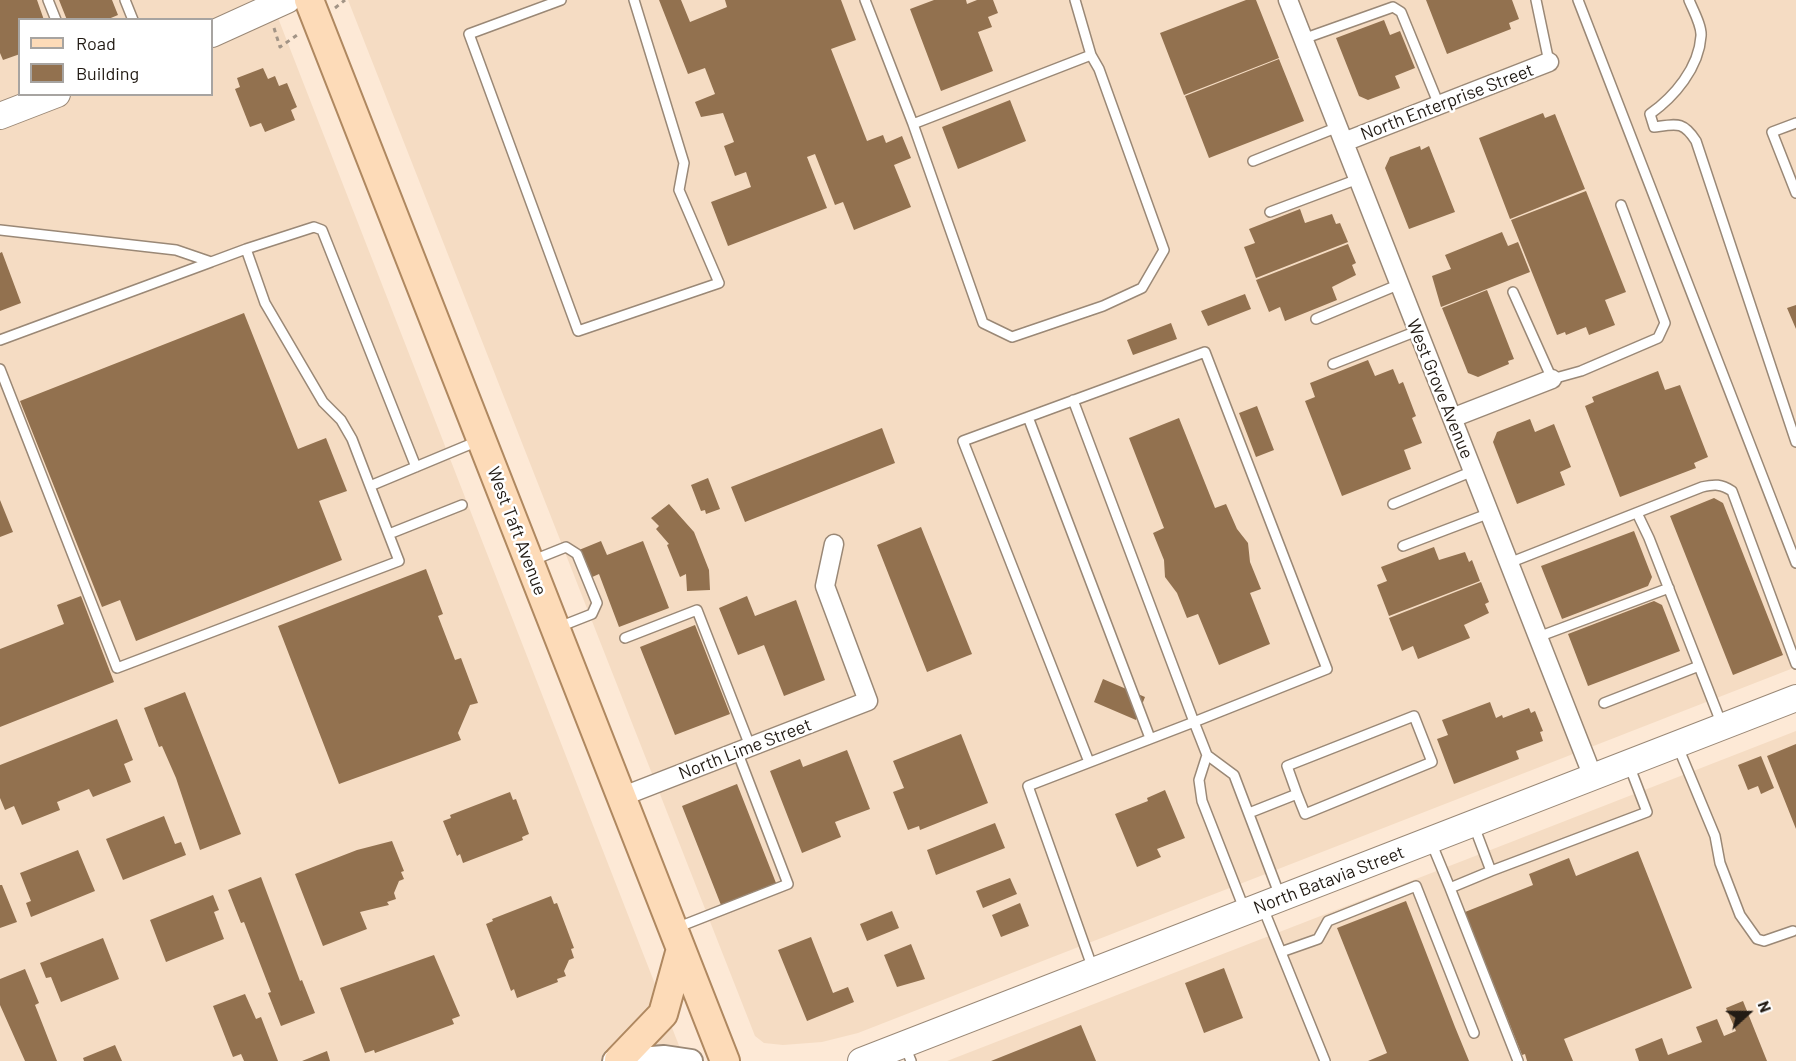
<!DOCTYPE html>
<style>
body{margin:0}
#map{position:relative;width:1796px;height:1061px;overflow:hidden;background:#fde9d6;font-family:Barlow,sans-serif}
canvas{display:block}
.legend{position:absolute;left:18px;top:18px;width:195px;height:78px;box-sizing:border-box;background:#fff;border:2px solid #a7a4a1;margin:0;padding:8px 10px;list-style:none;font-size:18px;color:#221b14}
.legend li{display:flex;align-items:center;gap:12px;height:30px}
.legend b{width:30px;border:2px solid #a7a4a1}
.north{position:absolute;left:1718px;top:983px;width:60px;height:60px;-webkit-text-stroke:4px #fff;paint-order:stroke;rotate:69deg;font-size:16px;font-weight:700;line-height:24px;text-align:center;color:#221b14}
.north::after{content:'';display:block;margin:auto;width:21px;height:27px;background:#221b14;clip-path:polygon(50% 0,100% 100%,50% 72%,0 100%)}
</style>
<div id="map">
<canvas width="1796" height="1061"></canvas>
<ul class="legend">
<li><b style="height:8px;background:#fddbb8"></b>Road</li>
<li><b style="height:16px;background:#92714f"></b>Building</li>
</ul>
<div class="north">N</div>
</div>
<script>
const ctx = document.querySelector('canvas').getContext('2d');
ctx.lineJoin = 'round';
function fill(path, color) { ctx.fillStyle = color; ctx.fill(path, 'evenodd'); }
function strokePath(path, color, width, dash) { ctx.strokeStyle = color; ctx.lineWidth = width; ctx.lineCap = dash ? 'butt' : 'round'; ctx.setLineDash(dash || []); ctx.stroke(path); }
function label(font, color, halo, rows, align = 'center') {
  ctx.font = font + ' Barlow,sans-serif'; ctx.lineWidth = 5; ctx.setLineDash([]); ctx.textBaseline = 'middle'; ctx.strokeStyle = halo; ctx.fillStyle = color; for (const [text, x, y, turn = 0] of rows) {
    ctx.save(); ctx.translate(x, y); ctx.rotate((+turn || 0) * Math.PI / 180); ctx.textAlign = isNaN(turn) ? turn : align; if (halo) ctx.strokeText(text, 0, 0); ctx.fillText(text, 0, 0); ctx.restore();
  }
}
fill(new Path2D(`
 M0,0H271L685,1061H0ZM20,20H212V94H20Z
 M348,0H1796V667L858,1033L822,1042L783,1045L764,1043L755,1036Z
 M1796,731V1061H947L1434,872Z`), '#f5dcc3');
fill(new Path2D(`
 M0,0H37L44,20H20V54L3,60L0,53Z
 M59,0H112L118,15L106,20H67Z
 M659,0H681L690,22L727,7L725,0H841L856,40L831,49L867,141L883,135L886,143L902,136L911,158L894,165L911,207L854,230L843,202L835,205L815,154L807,157L827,208L728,246L711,202L751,187L746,172L735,176L724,146L734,142L723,113L701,117L695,102L715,94L705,68L688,74Z
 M934,0H966L967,4L977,0H993L998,13L988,17L992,27L978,32L993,71L941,91L910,9Z
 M1246,0H1256L1279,58L1184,95L1160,33Z
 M1426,0H1512L1519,19L1509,23L1511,29L1447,54Z
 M1384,20L1390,35L1400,31L1415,68L1395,76L1400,88L1368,100L1359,96L1336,38Z
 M1279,59L1304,121L1209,158L1185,96Z
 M263,68L268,79L275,76L279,86L287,83L297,107L291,110L295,120L265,132L261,123L250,127L235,89L240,87L237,78Z
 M1010,100L1026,141L958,169L942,127Z
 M1543,113L1545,118L1555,114L1585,189L1510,219L1479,138Z
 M1420,146L1421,150L1429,146L1455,212L1409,229L1385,168L1390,157Z
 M1586,191L1626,292L1605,300L1615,325L1589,335L1586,327L1566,335L1565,332L1557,335L1511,220Z
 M1300,209L1305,223L1332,214L1336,224L1340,223L1348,242L1256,278L1244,247L1255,243L1249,229Z
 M1502,232L1508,246L1518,242L1530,272L1441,307L1432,276L1451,269L1445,255Z
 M1348,244L1356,263L1352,265L1356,275L1332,287L1337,300L1285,321L1280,307L1269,312L1256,280Z
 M2,252L21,303L0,311V253Z
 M1487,290L1514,359L1508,361L1509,364L1478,377L1468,373L1442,308Z
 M1245,294L1251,309L1208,326L1201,311Z
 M1796,305V329L1787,308Z
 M244,313L298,449L326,438L347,491L319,501L342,560L136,641L120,600L102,607L20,401Z
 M1171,323L1177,339L1133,355L1127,340Z
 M1368,360L1375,376L1393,369L1399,384L1403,382L1416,416L1412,418L1422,443L1404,450L1411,469L1342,496L1305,401L1315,397L1310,383Z
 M1658,371L1665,390L1680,385L1708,457L1694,463L1696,468L1620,497L1585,406L1594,402L1592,397Z
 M1257,406L1274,450L1256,457L1239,413Z
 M1179,418L1215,508L1226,504L1237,529L1248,543L1250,562L1261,589L1250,593L1270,644L1219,665L1198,614L1187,618L1177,593L1165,577L1164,560L1153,533L1164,528L1129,438Z
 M1530,419L1535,432L1554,424L1571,467L1560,472L1565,485L1517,504L1493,442L1497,432Z
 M882,428L895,463L745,522L731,487Z
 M708,478L720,509L706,514L705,510L701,511L691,485Z
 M1714,498L1723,503L1783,655L1733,675L1670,516Z
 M0,500L13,532L0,537Z
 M669,504L694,532L709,570L710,590L687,591L686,574L680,577L667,545L669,544L656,529L659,526L651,518Z
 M921,527L972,654L927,672L877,545Z
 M1634,531L1652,577L1648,586L1562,619L1541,566Z
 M601,541L607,555L643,541L669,608L619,627L599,574L590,578L579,550Z
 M1434,547L1439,560L1465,552L1469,562L1472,560L1480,581L1389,616L1377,585L1387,581L1381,567Z
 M426,569L443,614L438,616L455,660L461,658L478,703L470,705L458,733L461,740L339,784L278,626Z
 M1481,582L1489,602L1485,604L1489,613L1464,625L1470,638L1418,659L1413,646L1402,651L1389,618Z
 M81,596L114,682L0,727V649L64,624L57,605Z
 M747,596L755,616L796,600L825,680L784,696L764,645L738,655L719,608Z
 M1654,601L1662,605L1680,651L1588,686L1568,634Z
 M695,625L730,714L675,735L640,647Z
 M1103,679L1145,697L1136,720L1094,702Z
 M185,692L241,834L200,850L176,778L162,746L159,747L144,708Z
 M1490,702L1496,718L1502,715L1503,718L1529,708L1531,713L1535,711L1543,731L1540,732L1543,741L1516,751L1519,759L1454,784L1437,739L1448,735L1442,720Z
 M117,719L133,760L124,764L131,782L93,797L89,789L57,802L60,810L22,825L14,806L5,810L0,798V765Z
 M961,734L988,803L920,830L919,826L908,830L893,792L904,788L893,761Z
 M1796,744V829L1767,756Z
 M847,750L870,809L835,822L841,837L802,853L770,771L800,759L803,767Z
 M1761,756L1774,788L1761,794L1758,786L1748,790L1738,765Z
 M737,784L776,883L721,905L682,806Z
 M1165,790L1185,838L1157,849L1161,857L1137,867L1115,814L1148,801L1147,798Z
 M510,792L513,800L516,799L529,834L522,837L523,840L463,863L460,854L457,856L443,821L451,818L450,815Z
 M164,816L175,844L181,842L186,855L123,880L106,839Z
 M995,823L1005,848L936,875L927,850Z
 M392,841L404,871L401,872L404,879L399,881L394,893L396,899L387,902L389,905L360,912L367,929L323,946L295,874L357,850Z
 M78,850L95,891L31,917L26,903L31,901L20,873Z
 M1638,851L1692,988L1564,1039L1573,1061H1527L1525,1054L1522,1055L1465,912L1533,885L1529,874L1569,858L1576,876Z
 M261,877L300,981L302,980L315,1013L281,1026L268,993L271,992L244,922L241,923L228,890Z
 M1010,878L1017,894L983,908L976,891Z
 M0,885H2L17,922L0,928Z
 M213,895L219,910L214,912L224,939L166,962L150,920Z
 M551,896L554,904L557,903L574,948L571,949L574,958L569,960L564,971L566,976L557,979L558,982L517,998L514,989L511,991L486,924L493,921L492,919Z
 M1406,901L1455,1027L1469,1061H1368L1387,1053L1337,928Z
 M1020,903L1029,926L1001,937L992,915Z
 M892,911L899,928L867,941L860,924Z
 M811,937L833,993L848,987L854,1002L807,1021L778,950Z
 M103,938L119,979L61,1002L51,977L46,978L40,963Z
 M911,944L925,979L897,987L884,955Z
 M434,955L460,1016L452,1019L454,1024L375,1053L374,1050L365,1053L340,988Z
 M1224,968L1243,1018L1204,1033L1185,983Z
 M25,969L39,1003L35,1005L57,1061H25L0,1005V979Z
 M245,994L256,1019L261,1017L278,1061H244L241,1054L233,1057L213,1006Z
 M1743,1001L1767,1061H1639L1635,1049L1662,1038L1668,1055L1702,1042L1696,1027L1717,1019L1724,1036L1736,1031L1726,1008Z
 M1081,1025L1096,1061H991Z
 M115,1045L122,1061H84L83,1058Z
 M327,1051L330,1061H302Z`), '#92714f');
const service = new Path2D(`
 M48,0L56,20
 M125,0L133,20
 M561,0L469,34L578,331L719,283L679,190L684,163L634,0
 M865,0L913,124L983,323L1012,337L1103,306L1142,288L1164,250L1099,69L1091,55L913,124
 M1075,0L1091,55
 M1536,0L1549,62
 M1578,0L1796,563
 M1689,0C1693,10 1702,26 1701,36C1699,68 1674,97 1650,114L1654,127C1677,124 1683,121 1696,141L1796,442
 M1303,39L1393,7L1401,12L1439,105
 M1796,123L1772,132L1796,193
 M1253,161L1338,127
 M1270,212L1358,179
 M0,230L176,250L211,262L246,249L265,303L323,402L341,420L352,439L370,486L478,441
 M246,249L314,227L322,230L416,467
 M1513,292L1552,379L1581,371L1658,338L1665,323L1621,205
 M1316,319L1400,284
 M0,340L211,262
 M1333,364L1417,331
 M0,369L117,668L399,561L370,486
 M1073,400L1194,722L1327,669L1205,352L963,441L1089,762
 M1028,417L1150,738
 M1393,504L1473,471
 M1637,513L1649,538L1722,725
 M389,534L462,505
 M1403,546L1490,513
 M531,561L566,547L577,554L597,603L592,614L559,627
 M1509,563L1702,487C1715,484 1721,484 1732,491L1796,664
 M1538,637L1669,588
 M625,638L697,610L750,746
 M1604,703L1699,666
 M1678,747L1715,836L1720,863L1740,915L1757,939L1764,941L1793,931
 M1249,813L1297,794L1287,766L1414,716L1432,762L1305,814L1297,794
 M1474,826L1491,871L1647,812L1629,765
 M1431,842L1450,888L1491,871
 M1450,888L1518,1061
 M1263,908L1325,1061
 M1245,911L1202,801L1199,780L1207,755L1234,775L1280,896
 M676,928L788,884L737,751
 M1281,952L1318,939L1328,921L1416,886L1474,1033
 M1093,969L1028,786L1194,722L1207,755
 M905,1046L911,1061`);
const minor = new Path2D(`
 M1288,0L1593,777
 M1344,142L1549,62
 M1452,418L1552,379
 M621,797L868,701L825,586L834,544`);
const tertiary = new Path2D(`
 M614,1061L664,1057L691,1061`);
const secondary = new Path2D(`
 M212,34L287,0
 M0,116L57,94
 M861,1061L1796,698`);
const primary = new Path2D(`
 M309,0L725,1061
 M619,1060L663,1014L681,949`);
strokePath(service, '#9a8876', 12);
strokePath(minor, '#9a8876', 21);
strokePath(tertiary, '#9a8876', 26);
strokePath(secondary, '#9a8876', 28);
strokePath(primary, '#af8860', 32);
strokePath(new Path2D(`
 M335,8L345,0
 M274,28L280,47L300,33`), '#a29486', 3, [4.5, 4.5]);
strokePath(service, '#fff', 9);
strokePath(minor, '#fff', 18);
strokePath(tertiary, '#fff', 22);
strokePath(secondary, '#fff', 26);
strokePath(primary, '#fddbb8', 28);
label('18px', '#221b14', '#fff', [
 ["North Enterprise Street",1447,102,-21],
 ["West Grove Avenue",1440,389,68],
 ["West Taft Avenue",517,531,69],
 ["North Lime Street",745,749,-21],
 ["North Batavia Street",1329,880,-21]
]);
</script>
